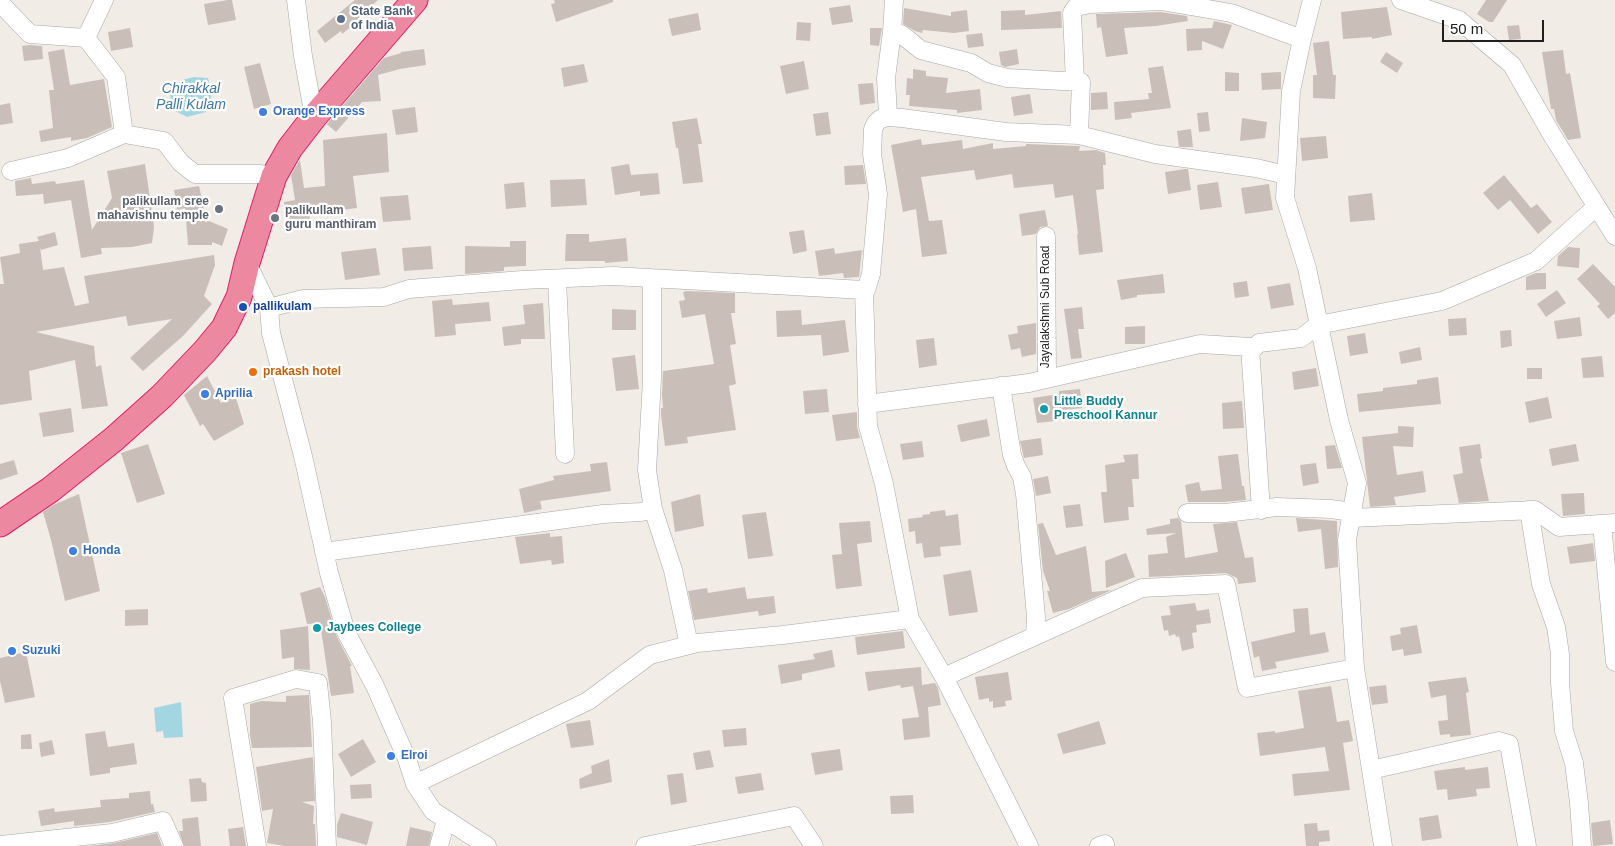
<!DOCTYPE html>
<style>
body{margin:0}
#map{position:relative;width:1615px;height:846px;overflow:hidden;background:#f1ede6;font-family:Arial,sans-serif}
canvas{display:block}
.scale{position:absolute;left:1442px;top:20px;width:102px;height:22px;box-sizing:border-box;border:2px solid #202020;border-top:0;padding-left:6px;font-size:15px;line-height:18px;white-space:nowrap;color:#202020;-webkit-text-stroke:4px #fff;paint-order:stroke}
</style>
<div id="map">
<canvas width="1615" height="846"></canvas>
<div class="scale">50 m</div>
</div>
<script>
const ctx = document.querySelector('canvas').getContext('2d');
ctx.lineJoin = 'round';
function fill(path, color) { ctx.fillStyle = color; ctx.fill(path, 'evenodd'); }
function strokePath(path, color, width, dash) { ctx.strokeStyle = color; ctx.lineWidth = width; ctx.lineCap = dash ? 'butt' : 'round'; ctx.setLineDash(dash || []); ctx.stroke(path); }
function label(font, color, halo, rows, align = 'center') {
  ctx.font = font + ' Arial,sans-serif'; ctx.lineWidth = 4.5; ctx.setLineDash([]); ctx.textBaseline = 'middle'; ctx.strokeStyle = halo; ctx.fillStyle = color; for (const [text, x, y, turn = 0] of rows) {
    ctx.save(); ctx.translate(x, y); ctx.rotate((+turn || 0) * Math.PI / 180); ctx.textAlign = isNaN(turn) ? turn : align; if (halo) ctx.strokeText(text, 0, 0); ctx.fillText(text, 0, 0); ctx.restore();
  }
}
fill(new Path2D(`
 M194,77L208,78L212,94L206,112L187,117L171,109L170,90L182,80Z
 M181,702L183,737L164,738L163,731L156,732L154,708Z`), '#a4d6e1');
fill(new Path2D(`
 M228,0H232L236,20L208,25L204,4Z
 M355,0H378L350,26L351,27L342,34L341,31L325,43L317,31Z
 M554,0H613V2L556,22L551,4L555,3Z
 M1486,0H1507L1493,22H1489L1477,14Z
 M850,5L853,22L832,25L829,8Z
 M1387,7L1392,35L1372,39V37L1343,39L1341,12Z
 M904,8L951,16V12L967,10L969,31L954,33L923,30L922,33L915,31L903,24Z
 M1025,10V15L1061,11L1062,28L1001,30V11Z
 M1160,12L1187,16L1188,21L1156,26L1124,28L1128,54L1106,57L1101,27L1097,28L1096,14Z
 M698,13L701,30L672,36L668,19Z
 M1214,21L1232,25L1223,49L1202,41V50L1187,51L1186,29L1212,28Z
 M797,22L811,23L810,41L796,40Z
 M1519,25L1521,39L1509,40L1507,26Z
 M130,28L133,47L111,51L108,32Z
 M870,28H882L879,46L870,45Z
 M982,33L984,46L968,48L966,35Z
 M1329,41L1333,75H1336L1335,99L1313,98V75H1317L1313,43Z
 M30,45L42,46L43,59L24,61L22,46Z
 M64,49L70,85L104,79L112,127L87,138L71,141V137L41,142L39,131L53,128L49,90H54L48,52Z
 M424,49L426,65L400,69L378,75L381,101L362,102L336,132L327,124L384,58L401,53V52Z
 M1017,49L1019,64L1005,67L1001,65L999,52Z
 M1563,50L1566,74L1570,73L1581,138L1568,140L1556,120L1554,109H1551L1542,52Z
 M1386,52L1403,63L1397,73L1380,62Z
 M804,61L809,89L786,94L780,66Z
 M260,63L271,104L254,109L244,67Z
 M584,64L588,82L564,87L561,68Z
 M1163,66L1171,108L1131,113L1132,118L1115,120L1114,102L1149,99L1148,93H1152L1148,68Z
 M913,69L926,71V76L948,78L946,93L980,89L982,110L957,113V110L909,106L910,95H906L907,78L913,79Z
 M1225,72L1239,73V91H1225Z
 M1281,72V89L1262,90L1261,73Z
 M873,83L875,103L860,105L858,84Z
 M1107,92L1108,109L1091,110V93Z
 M1030,94L1033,113L1014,116L1011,97Z
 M10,103L13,123L0,125V105Z
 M415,107L418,132L396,135L392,110Z
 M828,112L831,134L816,136L813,114Z
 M1208,112L1210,131L1199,132L1197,113Z
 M697,118L702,144H698L703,182L683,184L678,148H676L672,122Z
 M1242,118L1267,122L1265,138L1240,141Z
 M1191,129L1193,147H1179L1177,131Z
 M387,133L389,172L353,176L357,208L309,214L310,220L288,224L284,202L295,200L291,175L300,160L304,188L325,186L323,140Z
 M1326,136L1328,158L1302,161L1300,138Z
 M921,139L922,145L962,140L963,149L993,143V149L1026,146V144H1028L1077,146H1080L1079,151L1096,150L1105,153L1106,165H1103L1104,189L1096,190L1103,252L1079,255L1077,235L1078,234L1073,195L1055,198L1053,184L1014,188L1012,174L976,180L974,170L921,177L929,221L942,220L947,254L922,257L916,209L903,212L891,145Z
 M145,164L152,212L154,227L152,243L132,247L101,248L102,254L81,258L71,200L44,204L43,194L16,196L15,181L31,178L32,184L55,181L56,184L84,180L92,230L112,198L107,171Z
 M629,164L631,175L658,173L660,194L640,196V191L615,195L611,167Z
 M863,165L866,184L845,185L844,166Z
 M1185,169H1188L1191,190L1168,194L1165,172Z
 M1504,175L1531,208L1537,204L1552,222L1538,234L1510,200L1498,210L1483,193Z
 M585,179L587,205L551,207L550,180Z
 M524,182L526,207L506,209L504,184Z
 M1218,182L1222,207L1200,210L1197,185Z
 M1269,184L1273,210L1245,214L1241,188Z
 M199,186L203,203L205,222L209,221L228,229L222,246L212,242V245H188L185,208L177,210L174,190Z
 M1372,193L1375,220L1350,222L1348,196Z
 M408,195L411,220L383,222L380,197Z
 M1045,210L1048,226L1040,227L1036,234L1022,236L1019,214Z
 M804,230L807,251L793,254L789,232Z
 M55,232L58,245L41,250L40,247L43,270L64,267L75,306L89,303L84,276L214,255L215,265L204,296L212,304L183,336L143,371L130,358L172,319L128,326L126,316L36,332L94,346L96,367L101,365L108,406L82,409L75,360L29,371L32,400L0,405V284H4L0,257L20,253L19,244L39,241L37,237Z
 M566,234H589V242L626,238L628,261L605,263V261H565Z
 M510,241H526V266L504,267V271L465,274V246L510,247Z
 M431,246L433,269L404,271L402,248Z
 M1568,247L1580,248L1579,268L1557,266L1558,256Z
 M376,248L380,275L345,280L341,252Z
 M834,248L835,254L862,250L859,277L844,278L843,273L819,276L815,251Z
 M1593,264L1615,287V313L1608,319L1597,306L1600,304L1577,279Z
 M1536,273H1546V289L1526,290V277Z
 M1163,274L1165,293L1137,295V297L1121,300L1117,280Z
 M1247,281L1249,296L1235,298L1233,283Z
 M1290,283L1294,305L1271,309L1267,287Z
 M1557,290L1566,303L1546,317L1537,304Z
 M687,291L735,293V313H731L736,344L730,345L736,384L729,386L736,430L687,437L688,443L665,446L661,415V408H663L662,394L663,371L714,364L705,314L682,318L679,301L685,300L683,292Z
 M452,299L453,305L489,302L491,321L455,324L456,335L435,337L432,301Z
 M543,303L545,339H521V344L504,346L502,327L525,324L523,305Z
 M1082,307L1084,329H1078L1082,358L1071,359L1064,309Z
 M612,309L636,310V330H612Z
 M801,310L802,325L845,320L849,352L823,356L821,335L777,337L776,311Z
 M1580,317L1582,336L1557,339L1554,321Z
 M1466,318L1467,335L1449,336L1448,319Z
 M1036,323V354L1022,357L1020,348L1011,350L1008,335L1018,333L1017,326Z
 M1145,326V344H1125V327Z
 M1511,330L1512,346L1501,348L1500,331Z
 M1365,333L1368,353L1350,356L1347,336Z
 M934,338L937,365L919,368L916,340Z
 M1420,347L1422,360L1401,364L1399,352Z
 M635,355L639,389L616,391L612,358Z
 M1602,356L1604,377L1583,378L1581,358Z
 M1316,368L1319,386L1294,390L1292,372Z
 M1527,368H1542V379H1527Z
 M207,376L221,403L235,395L244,424L214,441L203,424L200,426L184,395Z
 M1438,377L1441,404L1359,412L1357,394L1383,391V388L1417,384V380Z
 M827,389L829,412L805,414L803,391Z
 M1080,389L1082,408L1053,411L1055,421L1037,423L1033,398L1059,394V391Z
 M1548,397L1552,418L1529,423L1525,402Z
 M1242,401L1244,428L1223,429L1222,403Z
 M71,408L74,432L43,437L39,413Z
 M857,412V427L860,438L836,441L832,415Z
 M987,419L990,436L961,442L957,425Z
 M1398,426L1414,427L1413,447L1393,446L1397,475L1423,471L1426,492L1394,497L1396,505L1370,507L1362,437L1398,433Z
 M1041,438L1043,455L1024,458L1020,441Z
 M922,441L924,457L903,460L900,444Z
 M148,444L165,494L137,503L121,453Z
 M1480,444L1482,458L1480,459L1489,501L1459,503L1453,475L1463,473L1459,447Z
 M1576,444L1579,461L1552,466L1549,449Z
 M1335,445L1342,468L1327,469L1325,446Z
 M1138,454L1139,479H1132L1134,507H1128L1129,520L1104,523L1101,492H1107L1105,465L1125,462L1123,455Z
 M1238,454L1242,486H1244L1246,500L1224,502H1188L1185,485L1199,482L1201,491L1222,489L1218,456Z
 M14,460L18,474L0,480V464Z
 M607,462L611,491L540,501L542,509L524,513L519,489L554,480L553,476L591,471L590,464Z
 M1316,463L1319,483L1303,486L1300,465Z
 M1048,476L1051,493L1036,496L1033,479Z
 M1584,493L1585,514L1563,516L1561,494Z
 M79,494L100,591L65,601L51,540L43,512L53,505Z
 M700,494L704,526L675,532L671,502Z
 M1080,504L1083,526L1066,528L1063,506Z
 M945,510L946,516L958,514L961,545L940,547L941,556L924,558L922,543L916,544L915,531L909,532L908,519L923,517L922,515L930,514V512Z
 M766,512L773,556L748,559L742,515Z
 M1178,518L1181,521L1185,558L1218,552L1213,524L1237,522L1245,558L1253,557L1256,582L1238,584L1237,578L1226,573L1149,577L1148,555L1168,553L1166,537L1176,533L1147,535L1146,529L1170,524V519Z
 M1296,518L1337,521L1338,567L1325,569L1321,529L1298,532Z
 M870,521L872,542L857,544L862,586L836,589L832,555L842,554L839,523Z
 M1043,523L1056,555L1086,546L1092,592L1112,590L1069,609L1053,613L1047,591H1050L1043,571L1038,524Z
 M550,533V537L562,536L564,563L552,565L551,560L520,564L515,537Z
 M1593,543L1595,561L1570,564L1567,547Z
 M1126,553L1135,577L1106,588L1105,561Z
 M971,570L978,612L949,616L943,575Z
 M320,587L325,597L337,637L352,666H350L354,693L331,696L320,623L307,624L300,593Z
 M745,587L747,599L774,596L776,613L759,616L758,611L694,620L688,591L707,588L708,593Z
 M1195,603L1197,611L1209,609L1211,623L1196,625L1197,632L1192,633L1194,648L1182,651L1179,636L1176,637L1175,634L1169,636L1168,630L1164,631L1161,616L1171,615L1169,606Z
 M1308,608L1310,635L1325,632L1329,652L1275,662L1277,668L1262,671L1259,656L1254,658L1251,642L1295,632L1293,609Z
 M148,609V625L125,626V610Z
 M1417,625L1422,653L1404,656L1403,649L1392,651L1390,636L1401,634L1400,628Z
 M308,626L310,670L294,669V657L282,659L280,630Z
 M903,631L905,648L857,655L855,637Z
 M832,650L835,667L802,674V680L781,684L778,665L815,659L813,654Z
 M26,652L35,697L5,703L0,681V658Z
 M921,667L922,685L935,683L938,688L941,705L928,707L930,737L904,740L902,719L919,717L913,686L901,688L900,685L868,691L865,672Z
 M1008,672L1012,700L1005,701L1006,706L993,708V701L989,702V698L979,700L975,677Z
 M1466,677L1469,692L1466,693L1471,735L1450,737V734L1440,735L1438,721L1448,720L1446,695L1431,698L1428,682Z
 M1386,685L1388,703L1372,705L1369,687Z
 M1331,686L1337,722L1349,720L1353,741L1343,743L1350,790L1294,796L1292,774L1329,771L1325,747L1260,756L1257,733L1275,731V733L1304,728L1298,691Z
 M309,695L312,747L252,748L250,735V704L261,701L286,702V696Z
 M590,720L594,745L571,748L566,724Z
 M1099,721L1106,744L1063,754L1057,734Z
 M746,728L747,745L724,747L722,730Z
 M105,731L108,747L134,743L137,764L110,768V773L90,776L85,734Z
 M31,734L32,749H21V735Z
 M363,739L376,762L351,777L338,754Z
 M52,740L55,754L41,757L39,743Z
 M840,749L843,770L815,775L811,753Z
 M710,750L714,767L696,770L693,753Z
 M313,757L315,801L302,802L314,806L313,824H315L316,846H285L267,843L273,809L262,811L256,767Z
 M609,759L612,782L580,789L579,779L592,773L591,766Z
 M1465,767V770L1488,767L1490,788L1476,789L1477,796L1448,800L1447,789L1437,790L1434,771Z
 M683,773L687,802L671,805L667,775Z
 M761,773L764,790L738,794L735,777Z
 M201,778L202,782L206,783L207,801L191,802L189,779Z
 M371,784L372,798L351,799L350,785Z
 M150,791L151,804H153L155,812L110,822L74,826V821L41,826L38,811L54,808L55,812L101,807L100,800L129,798V793Z
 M913,795L914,813L891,814L890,796Z
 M341,813L373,822L367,845L337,837V825Z
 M1438,815L1442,838L1422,841L1419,818Z
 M198,817L201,846H184L179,831H183L182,819Z
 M1610,820L1613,844L1593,846L1591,823Z
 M1317,823L1318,831L1329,830L1330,841L1319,842V846H1306L1304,824Z
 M243,827L246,846H230L228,829Z
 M410,827L432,832L429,846H406Z
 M157,833L162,846H90L114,843Z`), '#c9bfb8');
const minor = new Path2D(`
 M296,0L303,56L314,117
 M1312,0L1302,39L1291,91L1285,198L1307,268L1339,420L1357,483L1347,540L1355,668L1383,846
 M1401,0L1459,20L1512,65L1552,135L1615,236
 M0,3L30,34L86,38L116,77L124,134
 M892,32L894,0
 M86,38L104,0
 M1075,82L1072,13L1076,7L1090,4L1161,1L1231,13L1302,39
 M888,117L886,78L892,32L901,34L921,50L971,63L988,73L1007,78L1081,82L1079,135
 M11,171L68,158L124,134L164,141L181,163L195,174H259L274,176
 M1046,236L1047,379
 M247,263L269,308L271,333L303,456L329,573L346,632L375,686L407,759L415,784L433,811L487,846
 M557,279L565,454
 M864,290H866L871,274L878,194L872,154L873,129L876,123L880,119L888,117L902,118L1006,132L1079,135L1155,154L1256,168L1286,175
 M269,308L303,299L384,297L409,289L522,280L613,276L864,290L868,426L884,484L910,619L944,677
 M1250,352L1259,343L1301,338L1318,325L1442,301L1536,261L1596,207
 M1001,386L1012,455L1016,466L1022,477L1025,494L1036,617L1035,636
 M867,404L1029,383L1200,344L1250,347L1261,510
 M653,509L673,570L689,645
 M1529,510L1541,584L1556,627L1560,654V683L1564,731L1574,763L1579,803L1582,846
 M1187,513H1225L1277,507L1331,509L1352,512
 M1351,518L1535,510L1559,527L1615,523
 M1602,524L1615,662
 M324,552L603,514L641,512L653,509L647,470L652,379V279
 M1371,770L1499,741L1509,744L1527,846
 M415,784L588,701L650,655L697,643L783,635L910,619
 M0,845L112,833L163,821L174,846
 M257,846L233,698L296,679L318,683L322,722L327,846
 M439,846L446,820
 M645,846L794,816L814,846
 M1029,846L944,677L1142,588L1226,584L1247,688L1355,668
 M1099,846L1105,844`);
const highway = new Path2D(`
 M0,524L50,490L114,439L162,396L205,351L224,328L239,297L247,263L274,176L290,148L314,117L415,0`);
strokePath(minor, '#a7a7a7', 19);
strokePath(highway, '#e61c6a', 27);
strokePath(minor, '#fff', 18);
strokePath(highway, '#ec89a0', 25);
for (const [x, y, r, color] of [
 [341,19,5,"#5c6f8a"],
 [263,112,5,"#3f7fe0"],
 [219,209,5,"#6b7280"],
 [275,218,5,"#6b7280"],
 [243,307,5,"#1a4fb4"],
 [253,372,5,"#e8710a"],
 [205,394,5,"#3f7fe0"],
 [1044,409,5,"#0f9aa8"],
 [73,551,5,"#3f7fe0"],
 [317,628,5,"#0f9aa8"],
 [12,651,5,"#3f7fe0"],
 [391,756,5,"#3f7fe0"]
]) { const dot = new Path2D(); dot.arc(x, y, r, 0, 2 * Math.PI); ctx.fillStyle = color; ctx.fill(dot); strokePath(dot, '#fff', 2); }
label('bold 12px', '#4e5e75', '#fff', [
 ["State Bank",351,12],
 ["of India",351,26]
], 'left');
label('bold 12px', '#366cbe', '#fff', [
 ["Orange Express",273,112],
 ["Aprilia",215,394],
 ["Honda",83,551],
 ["Suzuki",22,651],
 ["Elroi",401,756]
], 'left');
label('bold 12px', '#5b616d', '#fff', [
 ["palikullam sree",209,202],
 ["mahavishnu temple",209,216],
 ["palikullam",285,211,"left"],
 ["guru manthiram",285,225,"left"]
], 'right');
label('bold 12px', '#164399', '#fff', [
 ["pallikulam",253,307]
], 'left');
label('12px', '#202020', '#fff', [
 ["Jayalakshmi Sub Road",1046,307,-90]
]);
label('bold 12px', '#c56008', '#fff', [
 ["prakash hotel",263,372]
], 'left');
label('bold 12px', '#0d838f', '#fff', [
 ["Little Buddy",1054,402],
 ["Preschool Kannur",1054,416],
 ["Jaybees College",327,628]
], 'left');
label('italic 14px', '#4078a6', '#fff', [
 ["Chirakkal",191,89],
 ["Palli Kulam",191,105]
]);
</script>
